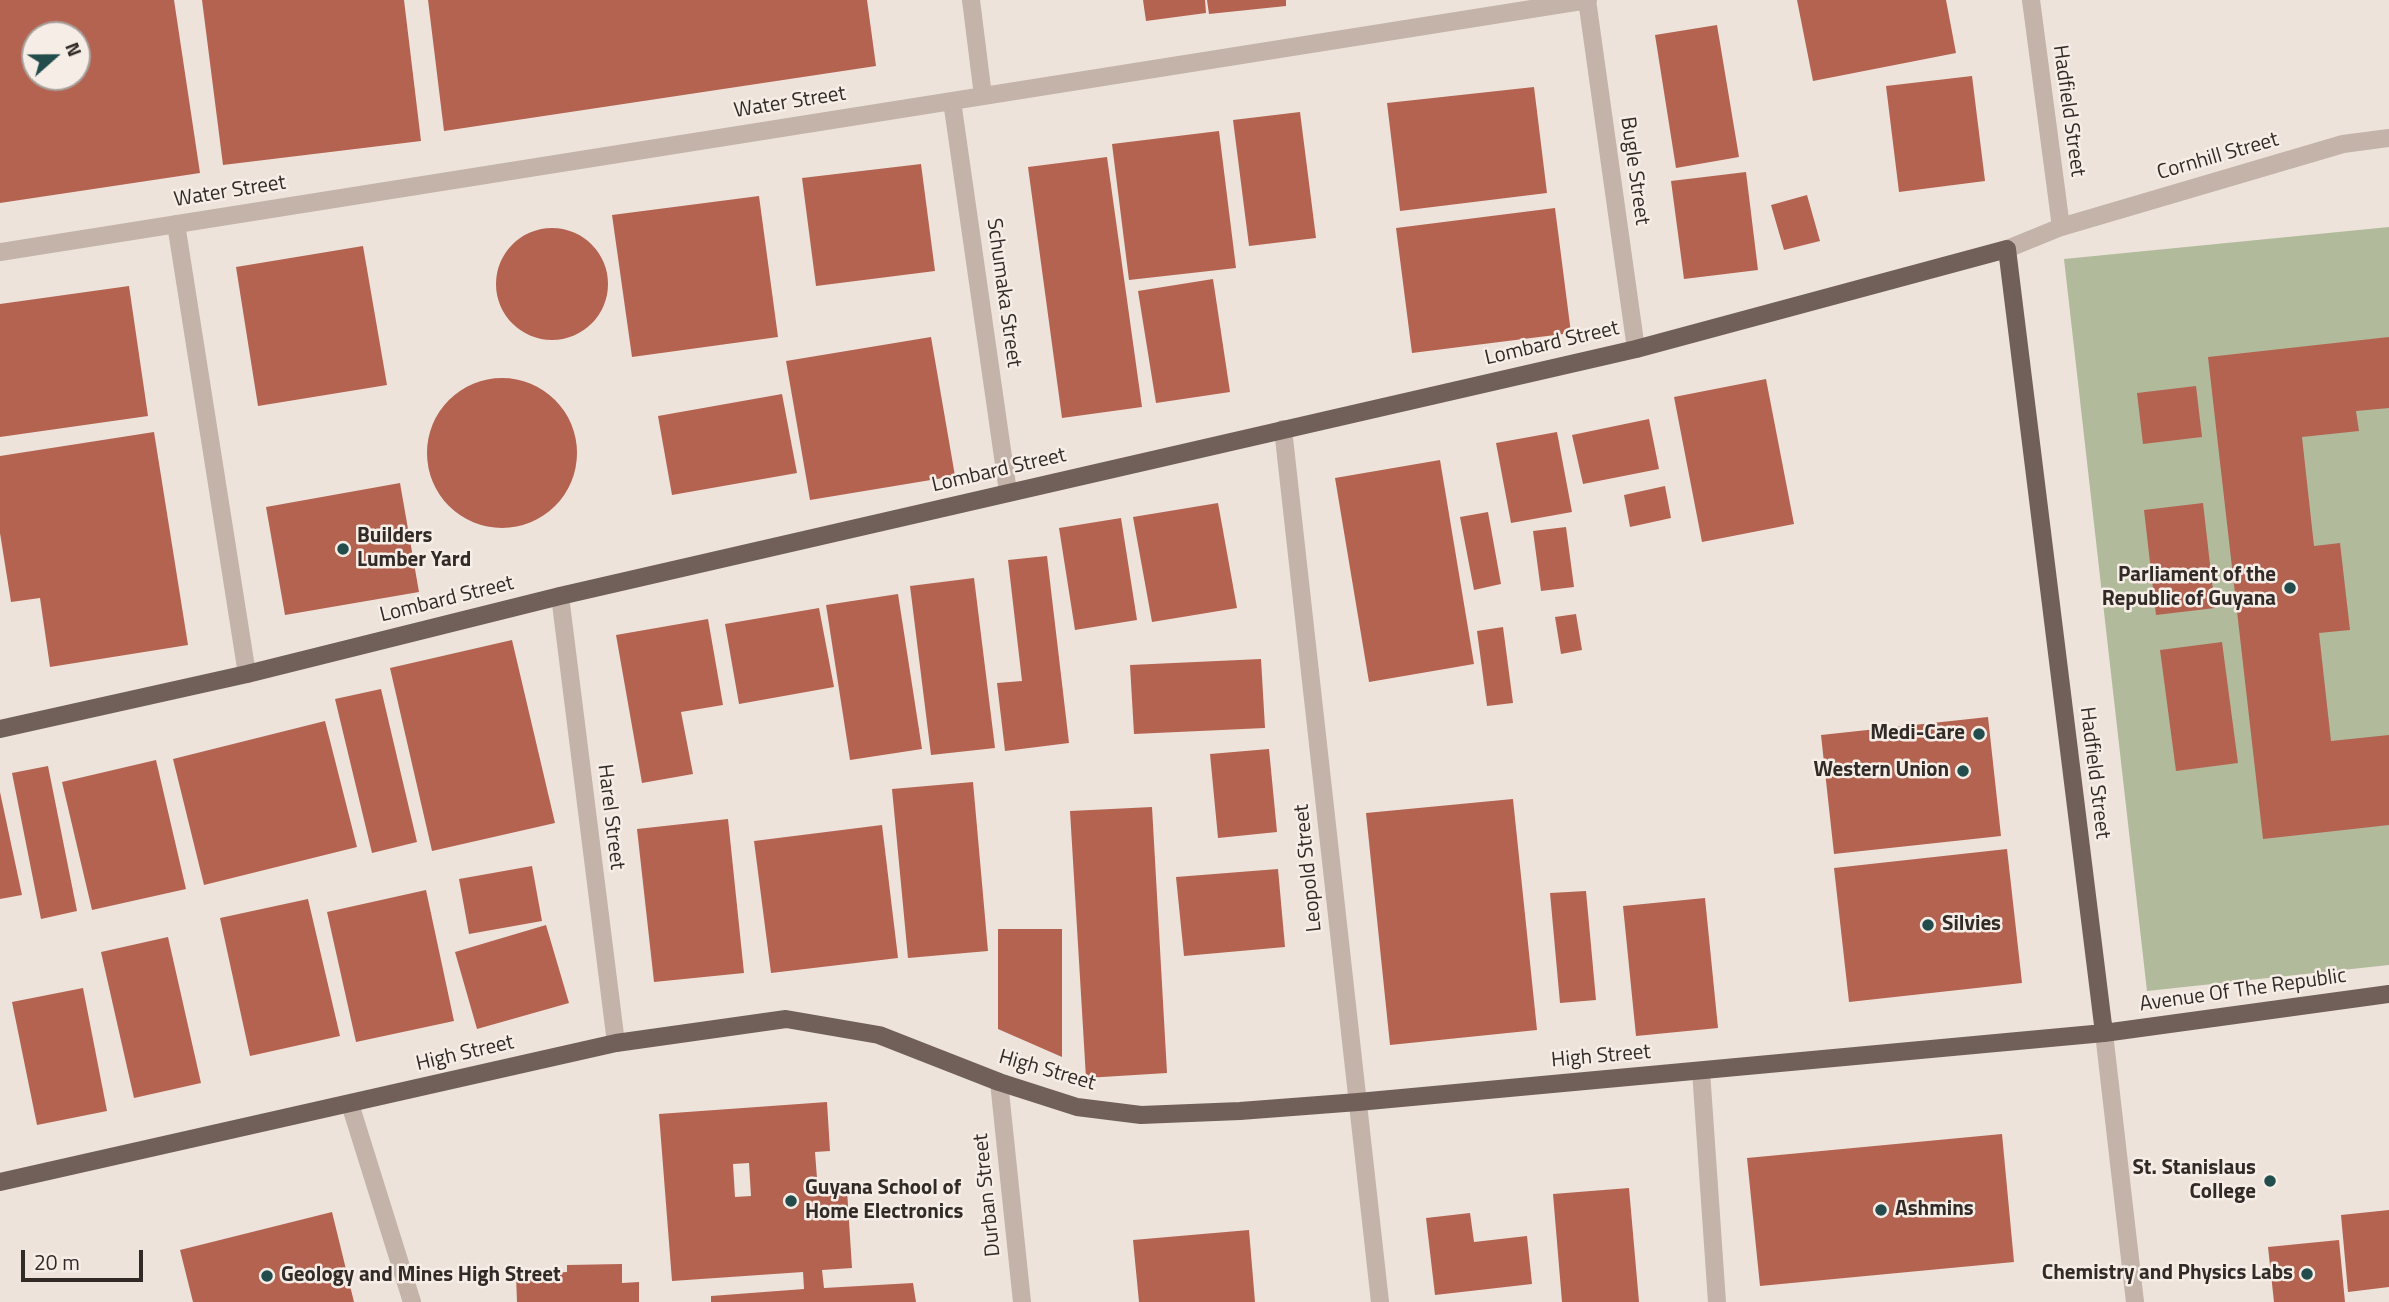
<!DOCTYPE html>
<style>
body{margin:0}
#map{position:relative;width:2389px;height:1302px;overflow:hidden;background:#ede3da;font-family:"Titillium Web",sans-serif}
canvas{display:block}
.north{position:absolute;left:21px;top:21px;width:70px;height:70px;box-sizing:border-box;background:#f6ede6;border:2px solid #a79f9a;border-radius:50%;rotate:69deg;font-size:19px;font-weight:700;line-height:28px;text-align:center;color:#312a27}
.north::after{content:'';display:block;margin:auto;width:24px;height:32px;background:#234c4d;clip-path:polygon(50% 0,100% 100%,50% 72%,0 100%)}
.scale{position:absolute;left:21px;top:1250px;width:122px;height:32px;box-sizing:border-box;border:4px solid #312a27;border-top:0;padding-left:9px;font-size:21px;line-height:24px;white-space:nowrap;color:#312a27;-webkit-text-stroke:5px #f6ede6;paint-order:stroke}
</style>
<div id="map">
<canvas width="2389" height="1302"></canvas>
<div class="north">N</div>
<div class="scale">20 m</div>
</div>
<script>
const ctx = document.querySelector('canvas').getContext('2d');
ctx.lineJoin = 'round';
function fill(path, color) { ctx.fillStyle = color; ctx.fill(path, 'evenodd'); }
function strokePath(path, color, width, dash) { ctx.strokeStyle = color; ctx.lineWidth = width; ctx.lineCap = dash ? 'butt' : 'round'; ctx.setLineDash(dash || []); ctx.stroke(path); }
function label(font, color, halo, rows, align = 'center') {
  ctx.font = font + ' "Titillium Web",sans-serif'; ctx.lineWidth = 5; ctx.setLineDash([]); ctx.textBaseline = 'middle'; ctx.strokeStyle = halo; ctx.fillStyle = color; for (const [text, x, y, turn = 0] of rows) {
    ctx.save(); ctx.translate(x, y); ctx.rotate((+turn || 0) * Math.PI / 180); ctx.textAlign = isNaN(turn) ? turn : align; if (halo) ctx.strokeText(text, 0, 0); ctx.fillText(text, 0, 0); ctx.restore();
  }
}
fill(new Path2D(`
 M2389,227V965L2147,991L2064,259Z`), '#b2ba9c');
fill(new Path2D(`
 M0,0H174L200,173L0,203ZM35,35H77V77H35Z
 M202,0H404L421,141L223,165Z
 M428,0H867L876,66L444,131Z
 M1143,0H1205L1206,13L1146,21Z
 M1207,0H1286V6L1209,14Z
 M1797,0H1946L1956,53L1813,81Z
 M1717,25L1739,157L1676,168L1655,35Z
 M1972,76L1985,181L1899,192L1886,86Z
 M1534,87L1547,193L1400,211L1387,103Z
 M1300,112L1316,238L1249,246L1233,120Z
 M1219,131L1236,268L1129,280L1112,144Z
 M1107,157L1142,407L1062,418L1028,167Z
 M921,164L935,271L816,286L802,178Z
 M1746,172L1758,270L1684,279L1671,181Z
 M1807,195L1820,241L1784,250L1771,205Z
 M759,196L778,337L632,357L612,215Z
 M1555,208L1571,333L1412,353L1396,228Z
 M496 284a56 56 0 1 1 112 0a56 56 0 1 1-112 0Z
 M363,246L387,385L258,406L236,267Z
 M1213,279L1230,392L1156,403L1138,291Z
 M129,286L148,416L0,437V304Z
 M931,337L955,476L810,500L786,361Z
 M2389,337V408L2356,411L2359,431L2302,437L2314,546L2340,543L2350,630L2319,633L2331,741L2389,735V825L2263,839L2208,357Z
 M427 453a75 75 0 1 1 150 0a75 75 0 1 1-150 0Z
 M1766,379L1794,524L1702,542L1674,397Z
 M2196,386L2202,437L2143,444L2137,393Z
 M782,394L797,473L672,495L658,416Z
 M1649,419L1659,469L1583,484L1572,435Z
 M154,432L188,645L50,667L40,598L11,602L0,533V456Z
 M1557,432L1572,512L1511,523L1496,443Z
 M1440,460L1474,664L1369,682L1335,478Z
 M400,483L419,592L285,615L266,507Z
 M1665,486L1671,518L1630,527L1624,495Z
 M1218,503L1237,608L1152,622L1133,517Z
 M2203,503L2215,608L2156,615L2144,510Z
 M1488,512L1501,584L1474,590L1460,517Z
 M1121,518L1137,620L1075,630L1059,528Z
 M1566,527L1574,587L1541,591L1533,531Z
 M1047,556L1069,743L1005,751L997,683L1022,681L1008,560Z
 M974,578L995,748L931,755L910,586Z
 M898,594L922,749L850,760L826,605Z
 M819,608L834,687L739,704L725,624Z
 M1576,614L1582,650L1561,654L1555,617Z
 M708,619L723,705L681,712L693,774L642,783L616,635Z
 M1503,627L1513,703L1487,706L1477,631Z
 M512,640L555,823L432,851L390,668Z
 M2222,642L2238,763L2176,771L2160,650Z
 M1261,659L1265,728L1134,734L1130,665Z
 M381,689L417,842L372,853L335,699Z
 M1988,717L2001,836L1834,854L1821,735Z
 M325,721L357,847L204,885L173,759Z
 M1269,749L1277,832L1218,838L1210,754Z
 M156,760L186,889L92,910L62,782Z
 M48,766L77,911L41,919L12,773Z
 M973,782L988,951L908,958L892,789Z
 M0,792L22,895L0,899Z
 M1513,799L1537,1030L1390,1045L1366,813Z
 M1152,807L1167,1073L1086,1078L1070,811Z
 M728,819L744,973L654,982L637,829Z
 M882,825L898,958L771,973L754,841Z
 M2007,849L2022,983L1849,1002L1834,868Z
 M532,866L542,921L469,934L459,879Z
 M1278,869L1285,947L1184,956L1176,877Z
 M426,890L454,1021L356,1042L327,912Z
 M1586,891L1596,1000L1560,1003L1550,893Z
 M1705,898L1718,1028L1636,1036L1623,906Z
 M308,899L340,1036L250,1056L220,918Z
 M546,925L569,1003L477,1029L455,952Z
 M998,929H1062V1057L998,1029Z
 M168,937L201,1083L134,1098L101,952Z
 M83,988L107,1111L37,1125L12,1002Z
 M827,1102L830,1151L815,1152L818,1191L847,1190L852,1268L822,1270L824,1288L913,1283L916,1302H711V1296L804,1289L803,1272L672,1281L659,1114ZM749,1163L751,1196L735,1197L733,1164Z
 M2002,1134L2014,1262L1760,1286L1747,1158Z
 M1629,1188L1639,1302H1562L1553,1194Z
 M2389,1210V1287L2348,1292L2341,1215Z
 M332,1212L354,1302H193L180,1250Z
 M1470,1213L1474,1242L1527,1236L1532,1284L1435,1295L1426,1218Z
 M1249,1230L1255,1302H1139L1133,1240Z
 M2339,1240L2345,1302H2274L2268,1247Z
 M622,1264V1283L639,1282V1302H517L516,1275L567,1272V1265Z`), '#b46351');
strokePath(new Path2D(`
 M971,0L983,96
 M1587,0L1636,349
 M2031,0L2061,227
 M952,101L1008,492
 M176,224L247,674
 M2007,249L2061,227L2343,144L2389,138
 M0,252L1588,0
 M1283,429L1380,1302
 M560,596L616,1043
 M2104,1033L2135,1302
 M1701,1071L1717,1302
 M999,1082L1022,1302
 M350,1104L412,1302`), '#c3b3a8', 18);
strokePath(new Path2D(`
 M0,729L247,674L560,596L1636,349L2007,249L2104,1033
 M0,1182L616,1043L786,1019L879,1035L999,1082L1077,1107L1141,1115L1240,1111L1358,1102L2104,1033L2389,994`), '#71605a', 18);
for (const [x, y, r, color] of [
 [343,549,7,"#234c4d"],
 [2290,588,7,"#234c4d"],
 [1979,734,7,"#234c4d"],
 [1963,771,7,"#234c4d"],
 [1928,925,7,"#234c4d"],
 [2270,1181,7,"#234c4d"],
 [791,1201,7,"#234c4d"],
 [1881,1210,7,"#234c4d"],
 [2307,1274,7,"#234c4d"],
 [267,1276,7,"#234c4d"]
]) { const dot = new Path2D(); dot.arc(x, y, r, 0, 2 * Math.PI); ctx.fillStyle = color; ctx.fill(dot); strokePath(dot, '#f6ede6', 2.5); }
label('21px', '#312a27', '#f6ede6', [
 ["Water Street",790,103,-9],
 ["Hadfield Street",2068,111,82],
 ["Cornhill Street",2218,157,-16],
 ["Bugle Street",1634,171,82],
 ["Water Street",230,192,-9],
 ["Schumaka Street",1003,293,82],
 ["Lombard Street",1552,344,-13],
 ["Lombard Street",999,471,-13],
 ["Lombard Street",447,600,-14],
 ["Hadfield Street",2094,773,83],
 ["Harel Street",610,817,83],
 ["Leopold Street",1309,868,-96],
 ["Avenue Of The Republic",2243,991,-8],
 ["High Street",465,1054,-13],
 ["High Street",1601,1057,-5],
 ["High Street",1047,1071,16],
 ["Durban Street",988,1195,-96]
]);
label('bold 21px', '#312a27', '#f6ede6', [
 ["Builders",357,537],
 ["Lumber Yard",357,561],
 ["Parliament of the",2276,576,"right"],
 ["Republic of Guyana",2276,600,"right"],
 ["Medi-Care",1965,734,"right"],
 ["Western Union",1949,771,"right"],
 ["Silvies",1942,925],
 ["St. Stanislaus",2256,1169,"right"],
 ["College",2256,1193,"right"],
 ["Guyana School of",805,1189],
 ["Home Electronics",805,1213],
 ["Ashmins",1895,1210],
 ["Chemistry and Physics Labs",2293,1274,"right"],
 ["Geology and Mines High Street",281,1276]
], 'left');
</script>
